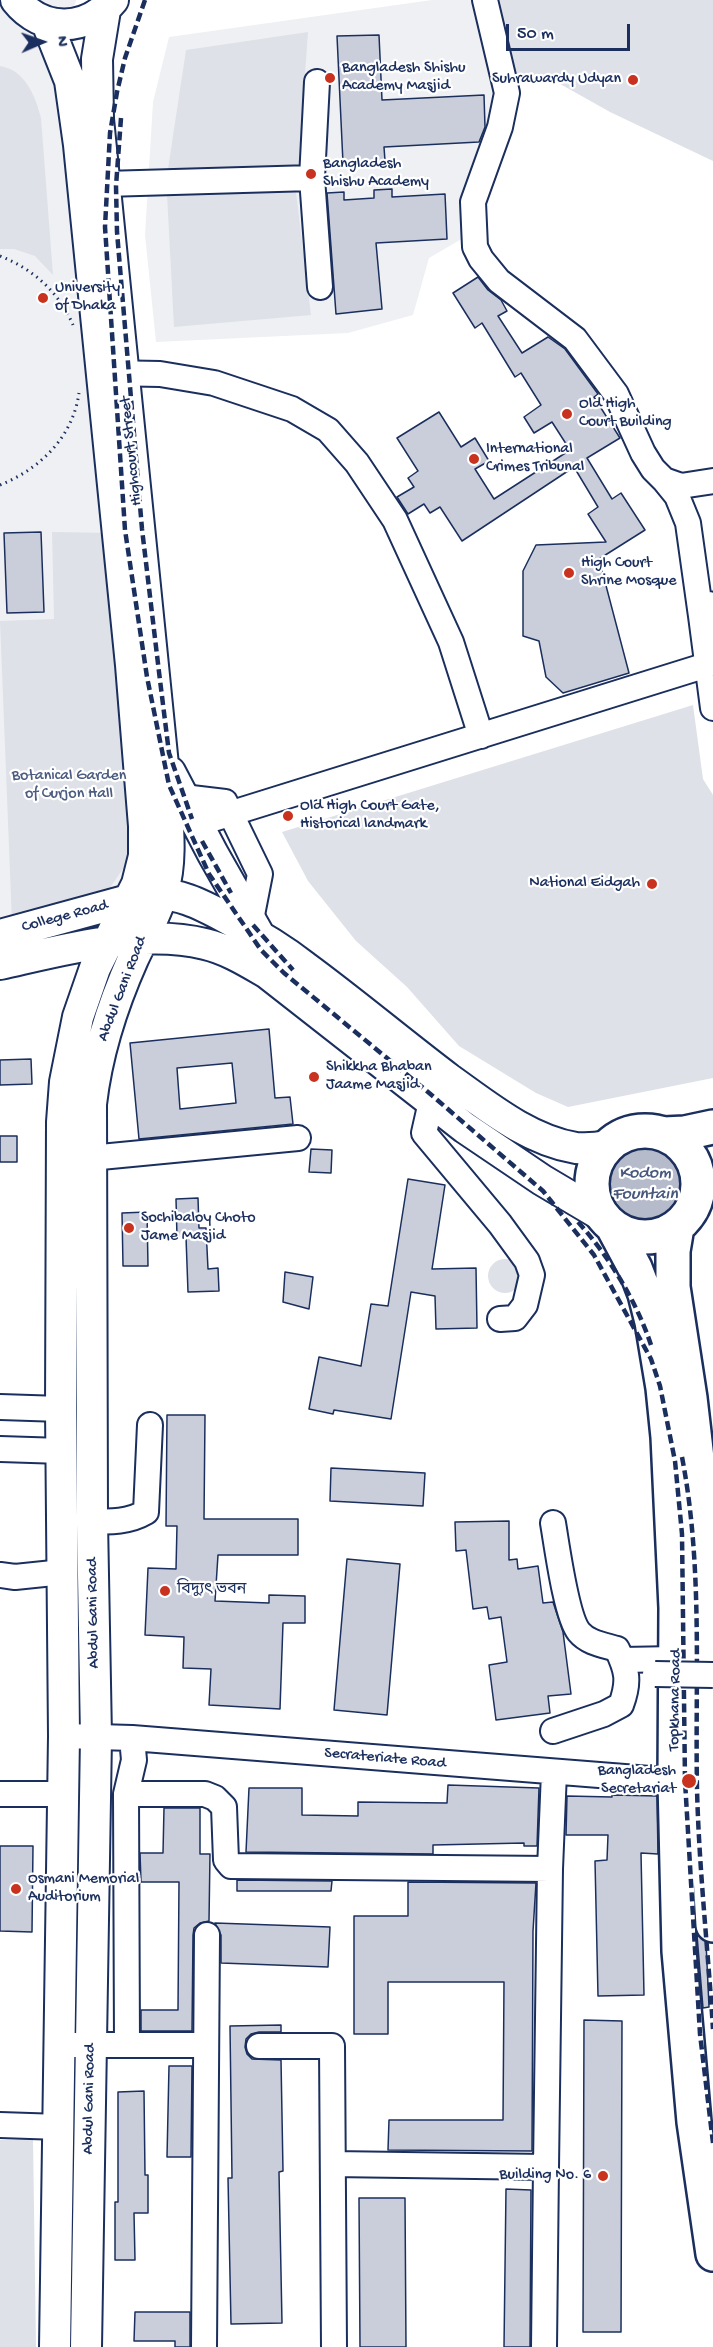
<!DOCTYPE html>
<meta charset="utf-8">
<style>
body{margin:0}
#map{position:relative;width:713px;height:2347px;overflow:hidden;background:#fff;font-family:"Gochi Hand",sans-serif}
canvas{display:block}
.north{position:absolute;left:12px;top:12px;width:60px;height:60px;-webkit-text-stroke:4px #fff;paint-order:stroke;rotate:88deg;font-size:16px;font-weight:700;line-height:24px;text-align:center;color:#1b2f5e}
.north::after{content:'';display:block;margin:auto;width:21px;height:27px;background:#1b2f5e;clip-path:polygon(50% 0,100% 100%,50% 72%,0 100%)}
.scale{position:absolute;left:506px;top:24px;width:124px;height:27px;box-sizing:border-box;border:3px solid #1b2f5e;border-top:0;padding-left:8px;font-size:18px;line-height:21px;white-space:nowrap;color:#1b2f5e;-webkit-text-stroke:4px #fff;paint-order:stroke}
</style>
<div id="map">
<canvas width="713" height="2347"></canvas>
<div class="north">N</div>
<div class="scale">50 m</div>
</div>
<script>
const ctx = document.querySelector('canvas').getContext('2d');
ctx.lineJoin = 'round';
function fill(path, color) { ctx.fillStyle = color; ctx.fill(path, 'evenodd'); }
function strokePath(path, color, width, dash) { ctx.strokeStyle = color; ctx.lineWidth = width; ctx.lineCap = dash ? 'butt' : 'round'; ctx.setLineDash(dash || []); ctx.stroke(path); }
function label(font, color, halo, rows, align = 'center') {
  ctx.font = font + ' "Gochi Hand","Noto Sans Bengali",sans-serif'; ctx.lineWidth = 4.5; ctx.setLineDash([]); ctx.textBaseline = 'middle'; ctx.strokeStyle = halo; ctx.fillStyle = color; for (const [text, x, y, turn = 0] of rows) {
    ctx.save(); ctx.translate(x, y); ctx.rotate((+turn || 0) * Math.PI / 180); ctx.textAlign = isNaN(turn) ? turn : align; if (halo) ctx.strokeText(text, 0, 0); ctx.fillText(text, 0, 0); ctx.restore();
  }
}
fill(new Path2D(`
 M0,0H76L65,44L134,868L119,894L0,927Z
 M432,0H479L496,96L461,215L465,237L429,258L413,315L348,333L156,342L145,235L153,102L169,37Z`), '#eff0f4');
fill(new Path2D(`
 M492,0H713V161L610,112L546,76L511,83Z
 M308,32L298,171L168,169L186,50Z
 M0,66C25,70 35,95 41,118L53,275L35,256L14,249H0Z
 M295,184L311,315L174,327L167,194Z
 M52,532L110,533L133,854L103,898L12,923L0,621L54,619Z
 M693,705L703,779L713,795V1078L568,1107L536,1093L459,1046L407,987L356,941L308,881L282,832Z
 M488 1276a17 17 0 1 1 34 0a17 17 0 1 1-34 0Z
 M33,2139L36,2347H0V2140Z`), '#dee1e7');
const water = new Path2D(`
 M609 1184a37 37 0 1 1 74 0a37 37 0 1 1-74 0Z`);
fill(water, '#b5bbca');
strokePath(water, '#77839f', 1.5);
const building = new Path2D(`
 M379,35L382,100L484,95L485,127L479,142L384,147L385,161L343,163L337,36Z
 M392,189V197L445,194L447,239L376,243L382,309L336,314L327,193L344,192V200L374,198V190Z
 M478,277L488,290L501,300L507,311L498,316L522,353L548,337L565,349L598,394L594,397L620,438L587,458L612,499L621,493L645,530L599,559L629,673L563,693L546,677L539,641L523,636V571L536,545L606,542L588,514L598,507L574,467L462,541L440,507L430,513L424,504L408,514L397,497L414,487L408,478L418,471L397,438L439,412L461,447L475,438L489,461L475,469L494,499L570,450L552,422L534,433L524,417L541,405L521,373L515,377L482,323L475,328L453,293Z
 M41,532L44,612L7,613L4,533Z
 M269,1029L275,1098L290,1097L293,1124L139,1139L130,1043ZM232,1063L236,1103L180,1109L177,1068Z
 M31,1059L32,1084L0,1085V1060Z
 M0,1136H17V1162H0Z
 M311,1149L332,1150L331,1173L309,1172Z
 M408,1179L445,1185L432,1269L476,1268L477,1328L436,1329L435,1296L411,1292L391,1419L334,1410L333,1414L309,1409L319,1357L361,1366L371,1304L388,1306Z
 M198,1198L199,1228H206L208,1269L218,1268L219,1291L188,1292L186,1237H177L176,1199Z
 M147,1212L148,1266H123L122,1213Z
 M285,1272L313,1277L309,1309L283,1302Z
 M167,1415H205L204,1519H298V1555H218L215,1601L269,1603V1595L305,1596V1623H283L280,1709L209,1705L211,1669L183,1668L184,1637L145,1635L148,1568L176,1569L177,1526H166Z
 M331,1468L425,1473L423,1506L330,1501Z
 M509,1521V1560L517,1559L518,1569L538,1566L543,1603L553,1602L563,1632L571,1694L548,1696L550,1713L496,1720L489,1665L507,1662L501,1617L489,1619L487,1607L473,1609L466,1550L456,1551L455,1522Z
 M347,1559L400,1564L387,1715L334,1710Z
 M448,1785L539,1788L537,1846H524V1843L433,1845V1854L246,1852L249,1788H302V1815L358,1816V1802L447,1803Z
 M612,1795L657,1796L658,1854L641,1853L644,1995L598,1996L595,1861L607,1860L608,1835H566L567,1796L612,1797Z
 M164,1808H200V1854H210L209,1921L200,1923L194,1928L193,1935L192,2031H141V2010H178L179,1882H141L140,1853H163Z
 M0,1846H33L32,1932L0,1931Z
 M237,1880L332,1881L331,1891H237Z
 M408,1882L536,1883L533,1931L532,2151L388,2150L389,2120H503L504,1982H388V2034H354V1916H408Z
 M215,1923L330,1927L328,1967L221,1963V1935Z
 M697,1935L706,1942L709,2007L703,2008Z
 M584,2020L622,2021L621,2332H583Z
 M281,2025V2032H259L251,2034L246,2039L245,2047L247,2054L252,2059L281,2060L283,2171L279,2172L282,2323L231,2324L228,2178H232L230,2026Z
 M169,2066H192L191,2157H167Z
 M144,2091L145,2175H148V2213H134L135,2260H115V2202H118V2092Z
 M506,2189L531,2190L530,2347H504Z
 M359,2198H405L406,2347H360Z
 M135,2312H190V2347H175V2341H134Z`);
fill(building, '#caceda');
strokePath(building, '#1b2f5e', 1.5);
const minor = new Path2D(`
 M485,0L507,93L500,127L473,202L475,247L481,259L499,281L575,339L616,394L643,453L653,469L664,480L681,486L713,481
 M312,178L317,82
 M105,184L312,178L320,287
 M107,373L160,374L214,383L292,409L328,430L357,463L395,520L451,642L481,736
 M664,480L677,496L688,523L701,616
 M709,604L701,616L713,708
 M183,797L225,802L260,874L251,920
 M197,824L707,665
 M431,1102L424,1133L500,1224L527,1261L532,1275L525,1305L515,1318L500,1319
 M90,1158L298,1138
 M0,1407L61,1409
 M0,1449L62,1451
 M92,1521C111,1522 129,1522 146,1512L150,1425
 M553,1523C557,1546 566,1616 579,1632C588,1643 604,1645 617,1649C627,1670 630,1681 621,1705L604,1714L553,1731
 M0,1575L15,1577L63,1572
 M622,1660L676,1659
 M64,1736L132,1738L675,1781
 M0,1794H64
 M126,1794H205L215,1798L224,1807L226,1860L231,1866L550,1869
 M61,2045H206
 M127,2045L126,1794L134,1760L132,1738
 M259,2046H332L334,2347
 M0,2125L60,2127
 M333,2164L546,2167L550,1869L554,1772
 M204,2347L207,1935
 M544,2347L546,2167`);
const major = new Path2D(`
 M16,0C42,33 87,32 113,0
 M47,23L70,81L79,145L131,665L144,826V856L137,884L95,968L78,1017L65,1082L62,1122L61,1409L64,1736L55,2347
 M170,772L213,854L259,935
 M0,935L147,895C179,891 204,906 232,921C257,934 282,949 305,967C354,1003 400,1042 449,1079C487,1106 528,1140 576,1148C587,1149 597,1148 608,1146
 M0,964C63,950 141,928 205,944C227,949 248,962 267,973L465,1128L542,1180L601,1215
 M86,2347L96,1737L92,1521L91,1104C97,1052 112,1006 133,959C143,937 157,914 163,891C172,861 168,827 166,795L98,119L97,59L105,10`);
const highway = new Path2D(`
 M592 1184a53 53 0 1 1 106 0a53 53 0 1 1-106 0Z
 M664,1134L685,1133L713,1127
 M613,1227L635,1268L645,1294L652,1322L663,1388L668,1437L676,1608L675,1781L679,1951L694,2122L713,2254
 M677,1227L673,1251V1287L690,1398L701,1493L705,1607L706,1810L713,1925`);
strokePath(minor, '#1b2f5e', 28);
strokePath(major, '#1b2f5e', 34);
strokePath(highway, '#1b2f5e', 38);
strokePath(new Path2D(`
 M0,256C33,269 59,292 73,325
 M0,485C40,469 73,437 79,393`), '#1b2f5e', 3, [1.5, 4.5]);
strokePath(minor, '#fff', 24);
strokePath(major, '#fff', 30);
strokePath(highway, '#fff', 33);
strokePath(new Path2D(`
 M145,0L125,58L117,92L110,133L105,227L125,530L147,677L169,785L209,874L261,950L284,973L428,1092L543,1191L594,1255L651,1359L660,1386L675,1461L682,1534L685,1781L700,2034L713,2143
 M121,118L116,186L117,232L142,529L159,672L169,753L192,819
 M202,841L231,893
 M253,925L293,970
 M578,1222C608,1255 637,1302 651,1345
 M682,1457C703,1566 695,1679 697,1789C699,1869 708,1949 713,2029`), '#1b2f5e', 4.5, [9, 4.5]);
const minorBridge = new Path2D(`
 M655,1674L713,1675`);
strokePath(minorBridge, '#1b2f5e', 28, []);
strokePath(minorBridge, '#fff', 24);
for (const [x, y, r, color] of [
 [330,78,6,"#c8321e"],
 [633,80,6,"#c8321e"],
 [311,174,6,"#c8321e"],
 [43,298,6,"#c8321e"],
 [567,414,6,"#c8321e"],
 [474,459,6,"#c8321e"],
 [569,573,6,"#c8321e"],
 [288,816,6,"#c8321e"],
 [652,884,6,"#c8321e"],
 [314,1077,6,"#c8321e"],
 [129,1228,6,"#c8321e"],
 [165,1591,6,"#c8321e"],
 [689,1781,8,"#c8321e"],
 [16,1889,6,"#c8321e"],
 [603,2176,6,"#c8321e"]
]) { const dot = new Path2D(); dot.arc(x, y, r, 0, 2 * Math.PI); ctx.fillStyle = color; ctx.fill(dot); strokePath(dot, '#fff', 2); }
label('16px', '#1b2f5e', '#fff', [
 ["Bangladesh Shishu",342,69],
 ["Academy Masjid",342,87],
 ["Suhrawardy Udyan",621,80,"right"],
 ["Bangladesh",323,165],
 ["Shishu Academy",323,183],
 ["University",55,289],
 ["of Dhaka",55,307],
 ["Old High",579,405],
 ["Court Building",579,423],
 ["International",486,450],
 ["Crimes Tribunal",486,468],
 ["High Court",581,564],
 ["Shrine Mosque",581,582],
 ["Old High Court Gate,",300,807],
 ["Historical landmark",300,825],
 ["National Eidgah",640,884,"right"],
 ["Shikkha Bhaban",326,1068],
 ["Jaame Masjid",326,1086],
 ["Sochibaloy Choto",141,1219],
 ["Jame Masjid",141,1237],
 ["বিদ্যুৎ ভবন",177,1591],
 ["Bangladesh",676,1772,"right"],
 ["Secretariat",676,1790,"right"],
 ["Osmani Memorial",28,1880],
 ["Auditorium",28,1898],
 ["Building No. 6",591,2176,"right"]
], 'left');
label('16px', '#1b2f5e', '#fff', [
 ["Highcourt Street",132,451,-96],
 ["College Road",65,917,-15],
 ["Abdul Gani Road",123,989,-69],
 ["Abdul Gani Road",94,1613,-91],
 ["Topkhana Road",676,1700,-89],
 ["Secrateriate Road",385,1759,5],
 ["Abdul Gani Road",90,2099,-89]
]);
label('16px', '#4c5c80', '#fff', [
 ["Botanical Garden",69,777],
 ["of Curjon Hall",69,795]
]);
label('italic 18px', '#49597e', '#fff', [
 ["Kodom",645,1174],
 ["Fountain",645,1195]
]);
</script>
